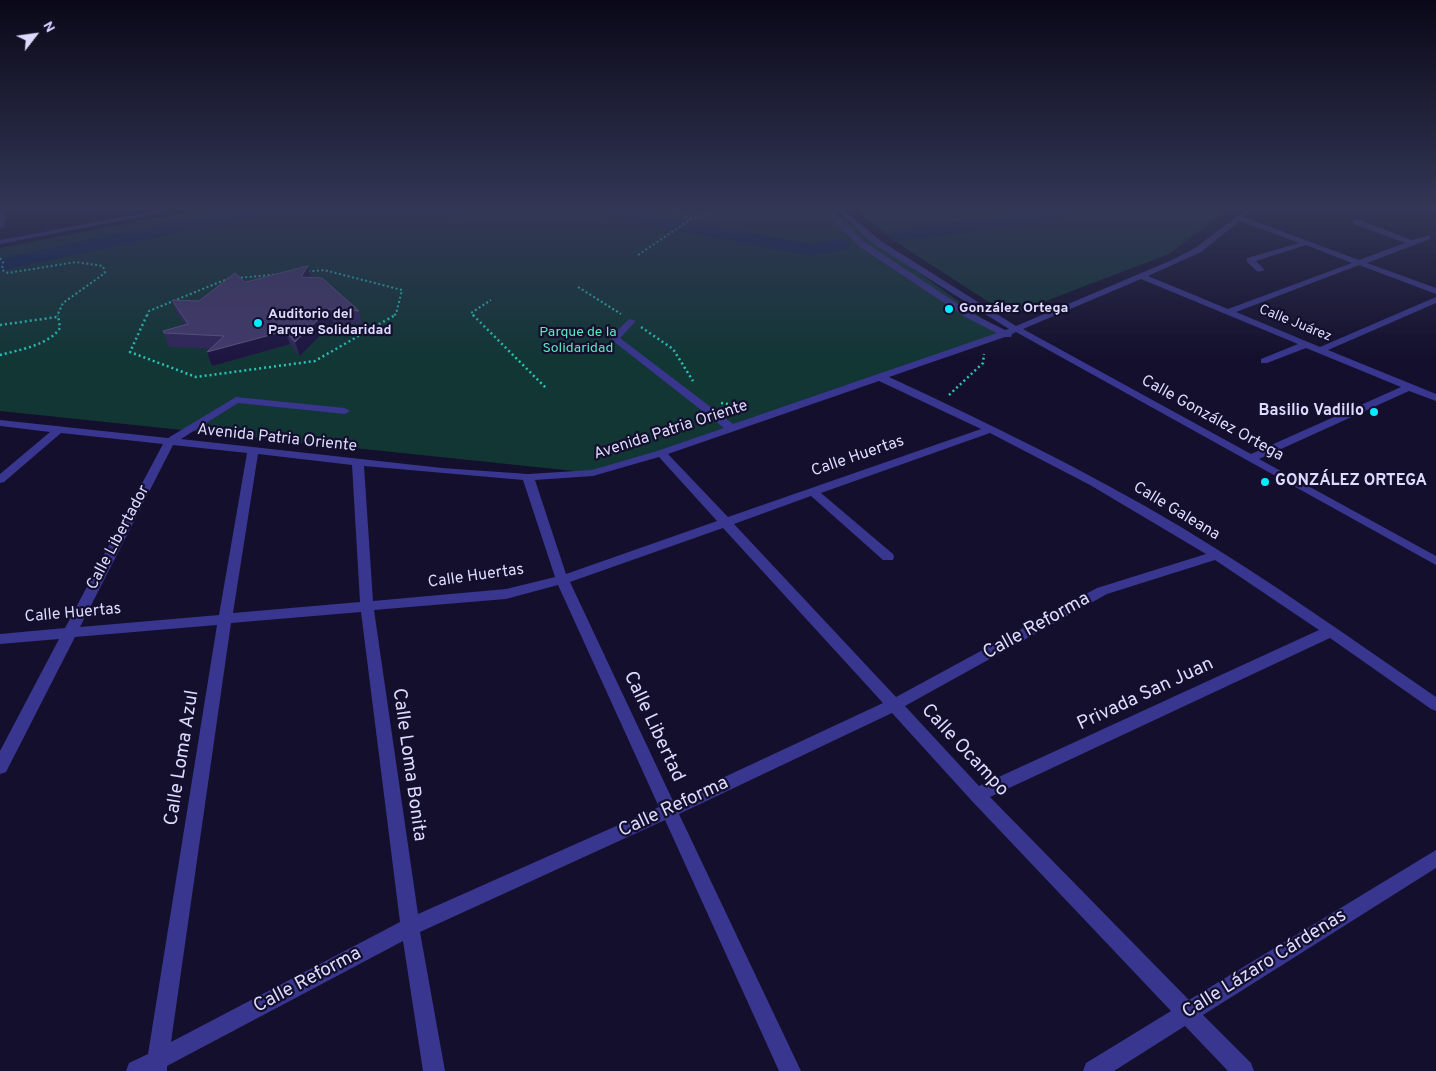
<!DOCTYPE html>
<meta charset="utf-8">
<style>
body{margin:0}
#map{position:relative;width:1436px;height:1071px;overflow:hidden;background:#130f2c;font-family:Overpass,sans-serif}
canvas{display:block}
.north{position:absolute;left:10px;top:10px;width:50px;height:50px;-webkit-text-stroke:4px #130f2c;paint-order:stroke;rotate:60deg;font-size:14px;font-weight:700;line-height:20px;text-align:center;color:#dddaff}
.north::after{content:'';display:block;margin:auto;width:18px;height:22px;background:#dddaff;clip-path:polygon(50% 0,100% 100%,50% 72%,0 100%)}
</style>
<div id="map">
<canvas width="1436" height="1071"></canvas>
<div class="north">N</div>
</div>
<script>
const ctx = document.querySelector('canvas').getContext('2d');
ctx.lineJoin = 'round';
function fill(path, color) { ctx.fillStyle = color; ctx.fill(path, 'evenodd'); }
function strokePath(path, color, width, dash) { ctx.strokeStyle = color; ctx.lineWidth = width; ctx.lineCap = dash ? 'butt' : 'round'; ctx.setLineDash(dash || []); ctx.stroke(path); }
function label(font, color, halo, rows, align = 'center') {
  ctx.font = font + ' Overpass,sans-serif'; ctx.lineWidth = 4.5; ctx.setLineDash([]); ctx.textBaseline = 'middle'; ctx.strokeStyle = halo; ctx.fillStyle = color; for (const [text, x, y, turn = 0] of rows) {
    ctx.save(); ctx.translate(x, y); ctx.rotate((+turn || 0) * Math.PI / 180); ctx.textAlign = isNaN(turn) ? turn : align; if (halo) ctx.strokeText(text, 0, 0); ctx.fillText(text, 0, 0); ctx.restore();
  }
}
fill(new Path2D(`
 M192,211H833L1004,334L593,473L0,411V248Z
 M857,211H1225L1169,254L1009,315L899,244Z`), '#113634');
fill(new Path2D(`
 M237,211H469L467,215L460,217L413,220L340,218L254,220L187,231L0,271V259L187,219Z
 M596,211H635L811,244L842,239L849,241L852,245L849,249L811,256L605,217L598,215Z
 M1045,211H1073L1071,215L1051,222L899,241L892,239L889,235L892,231L899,229Z`), '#092551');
strokePath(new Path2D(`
 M673,211L691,219
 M638,255L691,219L719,211
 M0,258L3,262L2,270L8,273L76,262L103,266L105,273L63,303L57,316
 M578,287L621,314
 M147,316L149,311L227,279L324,270L402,290L396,314L393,316
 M474,316L471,313L491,300`), '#27c6b9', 2, [2, 2.5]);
strokePath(new Path2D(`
 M147,315L130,352L196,377L315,361L395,315
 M473,315L546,388
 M0,325L57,317
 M641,327L673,349L693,381
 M0,355C19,350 49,345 60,328L58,315
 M949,395L983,363L984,354
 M721,403L749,407`), '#27c6b9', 2.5, [2, 3]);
fill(new Path2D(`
 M0,211H6L4,227L0,229Z
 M155,211H170L0,244V240Z
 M824,211H831L866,243L973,314L1005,330L1009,329L875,245L838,211H845L881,241L1016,326L1172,260L1195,248L1244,211H1252L1244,217L1359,260L1405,243L1354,224V220H1360L1412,240L1430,235V239L1367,263L1436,288V294L1359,265L1236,312L1320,347L1436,297V303L1328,350L1436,394V401L1409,391L1259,459L1436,556V565L1016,332L1012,334L1011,337H1005L889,377C988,423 1087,471 1181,527C1269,580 1352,639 1436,697V711L1431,709L1330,638L990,797L1189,1000L1436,850V868L1203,1015L1251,1063L1254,1071H1228L1185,1026L1114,1071H1083L1086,1063L1171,1011L971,800L892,713L679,814L801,1071H779L665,820L420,932L445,1071H423L403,941L167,1066V1071H126L129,1063L148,1054L217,625L75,637L6,772L0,774V751L59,639L0,644V634L65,628L163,444L61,433L4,482L0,483V474L50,432L0,426V420L168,438L236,397L345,408L350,411L345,414L238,403L181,439L442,468L528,474L592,470L657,451L724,428L612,340V336L629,319L636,321L620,338L733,424L997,333L967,318L860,247ZM1240,221L1299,243L1247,258V262L1258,272L1265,270L1256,261L1306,245L1352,263L1228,309L1148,276L1201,252ZM1141,279L1298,344L1261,359V363H1267L1306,348L1401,387L1251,454L1023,329ZM879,381L981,429L728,517L668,454ZM990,433L1090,485L1206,554L1097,588L896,697L734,524L811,496L883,560H893L894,557L893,554L821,493ZM173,445L247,453L219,615L80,627ZM258,454L352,465L360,602L233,613ZM659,457L717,521L566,574L535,480L593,476ZM364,466L523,480L555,577L506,589L373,601ZM723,528L883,703L673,801L570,582ZM1215,560L1319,630L979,786L905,706L1107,594ZM558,585L659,807L418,914L374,610L506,599ZM361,612L400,922L171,1042L231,623Z`), '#38368e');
fill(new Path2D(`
 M308,266L311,278L359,311L362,324L333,322L300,356L290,344L212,366L207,352L210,349L169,347L164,333L185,325L177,313L172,300L199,301L245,282Z`), '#30275a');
fill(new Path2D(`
 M308,266L311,278L301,277Z
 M329,309L333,322L300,356L295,342Z
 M285,331L290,344L212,366L207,352Z`), '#1d1540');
const building = new Path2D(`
 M308,266L301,277L322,278L359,311L329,309L295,342L285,331L207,352L224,336L164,333L163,331L188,324L172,300L199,301L235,273L245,282Z`);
fill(building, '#433a6c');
strokePath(building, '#5b5383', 1);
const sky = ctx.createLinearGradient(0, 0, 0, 361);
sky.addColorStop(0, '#0a0818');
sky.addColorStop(0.58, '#333756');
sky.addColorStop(1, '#33375600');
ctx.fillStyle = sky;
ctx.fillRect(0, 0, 1436, 361);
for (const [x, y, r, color] of [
 [949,309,5,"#06ebff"],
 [258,323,5,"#06ebff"],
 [1374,412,5,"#06ebff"],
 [1265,482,5,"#06ebff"]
]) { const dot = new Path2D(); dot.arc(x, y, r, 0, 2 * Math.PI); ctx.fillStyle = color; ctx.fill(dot); strokePath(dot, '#130f2c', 2); }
label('bold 14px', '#dddaff', '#130f2c', [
 ["González Ortega",959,309],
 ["Auditorio del",268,315],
 ["Parque Solidaridad",268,331]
], 'left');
label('14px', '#dddaff', '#130f2c', [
 ["Calle Juárez",1295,324,22]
]);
label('14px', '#5be9c3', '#130f2c', [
 ["Parque de la",578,333],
 ["Solidaridad",578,349]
]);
label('bold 16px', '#dddaff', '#130f2c', [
 ["Basilio Vadillo",1364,412],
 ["GONZÁLEZ ORTEGA",1275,482,"left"]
], 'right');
label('16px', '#dddaff', '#130f2c', [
 ["Calle González Ortega",1212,419,29],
 ["Avenida Patria Oriente",671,431,-18],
 ["Avenida Patria Oriente",277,439,6],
 ["Calle Huertas",858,457,-19],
 ["Calle Galeana",1176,512,31],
 ["Calle Libertador",119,538,-62],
 ["Calle Huertas",476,577,-8],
 ["Calle Huertas",73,614,-5]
]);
label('19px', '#dddaff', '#130f2c', [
 ["Calle Reforma",1037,627,-29],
 ["Privada San Juan",1146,695,-25],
 ["Calle Libertad",653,727,65],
 ["Calle Ocampo",964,751,47],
 ["Calle Loma Azul",183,758,-81],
 ["Calle Loma Bonita",408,765,82],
 ["Calle Reforma",674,808,-25],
 ["Calle Lázaro Cárdenas",1265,965,-32],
 ["Calle Reforma",308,981,-28]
]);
</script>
